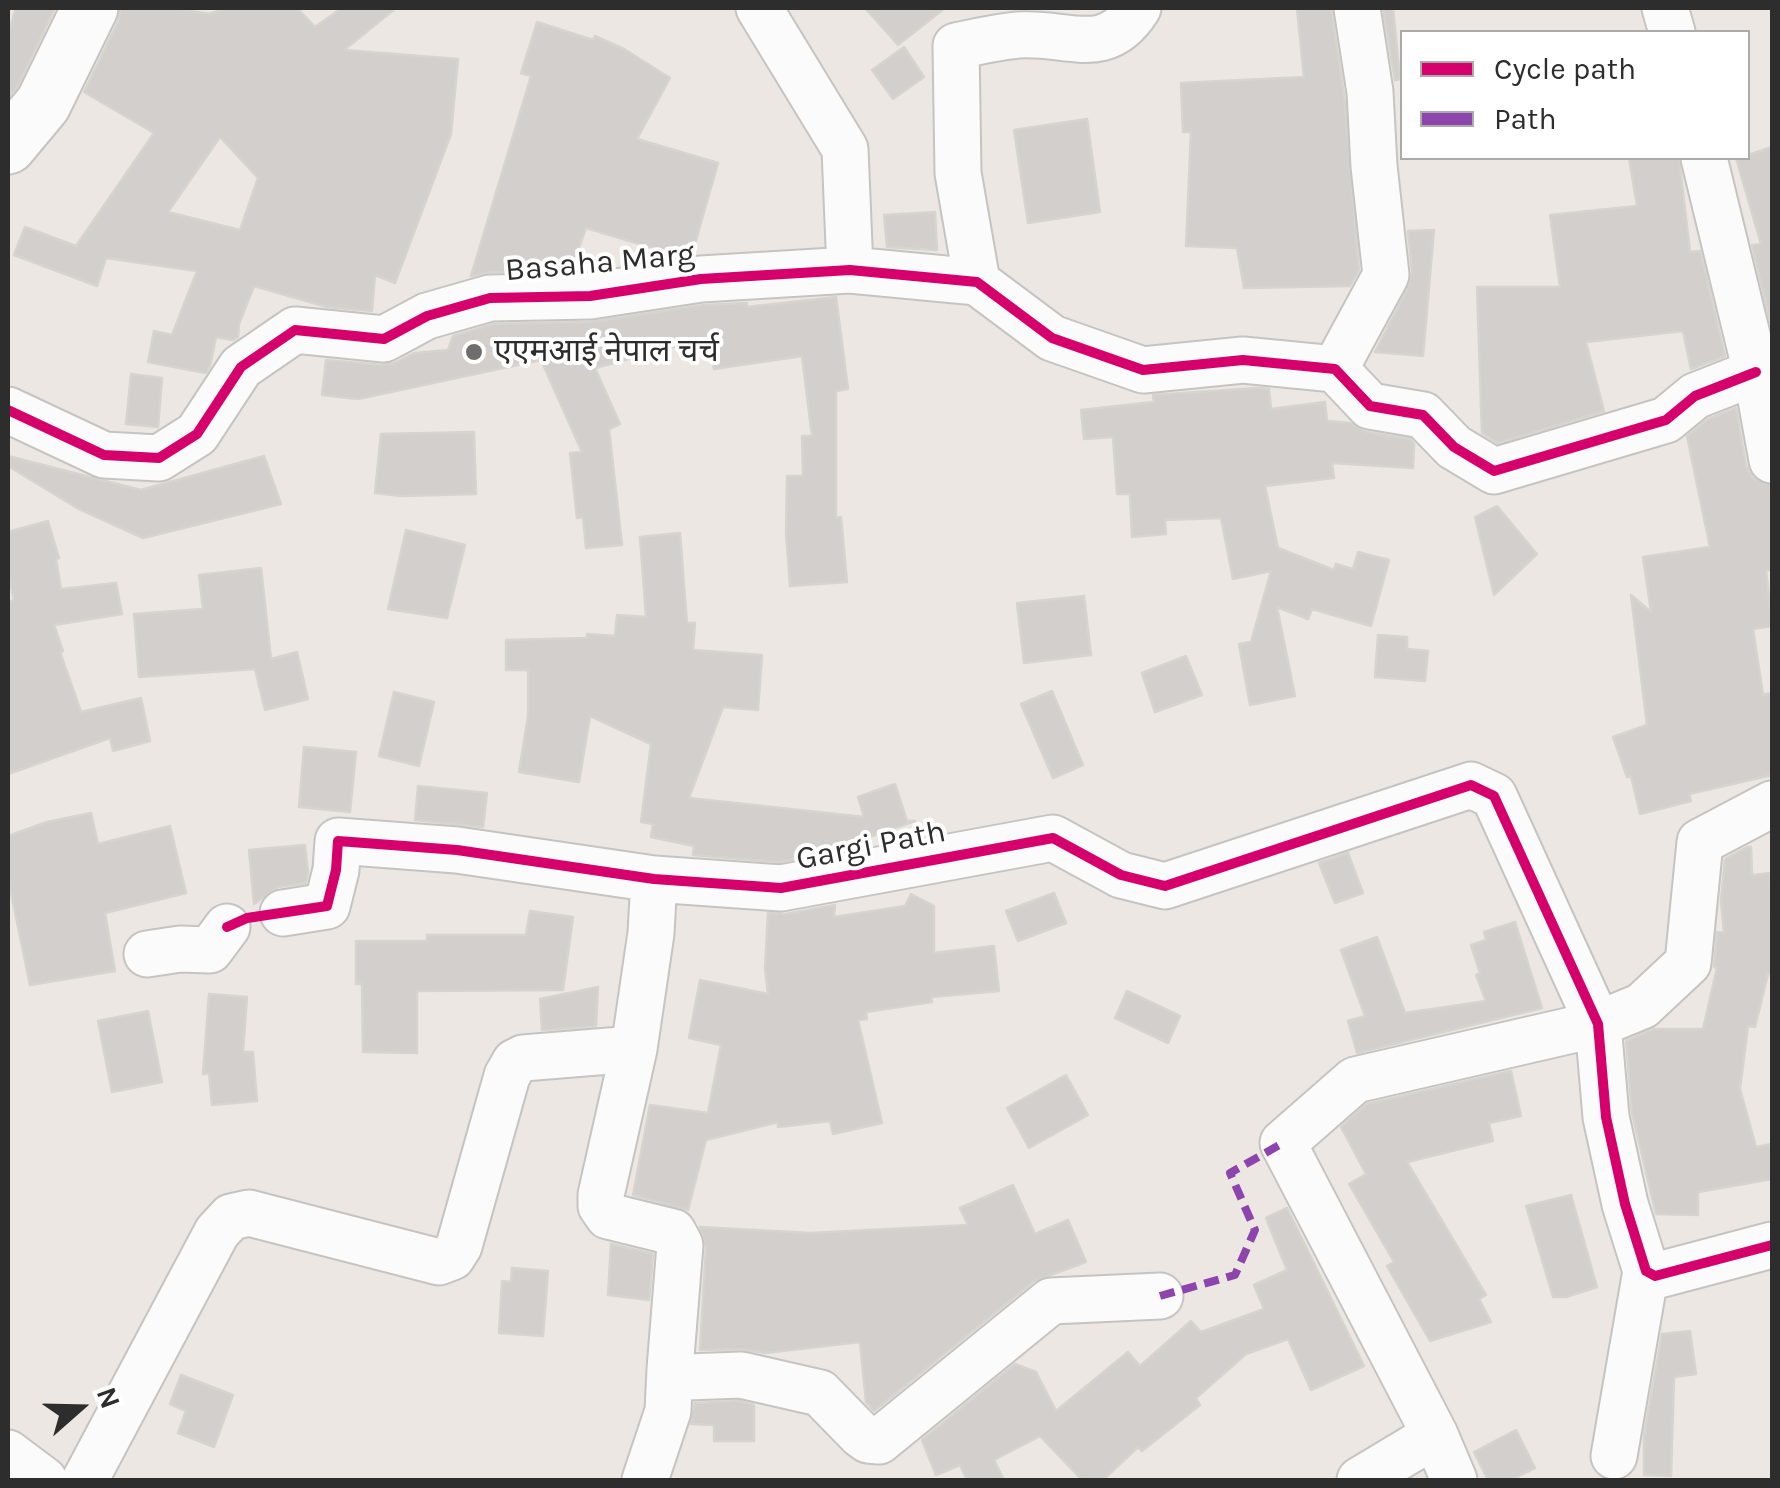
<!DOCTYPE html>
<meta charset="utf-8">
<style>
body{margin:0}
#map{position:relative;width:1780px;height:1488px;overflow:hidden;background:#ece7e2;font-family:Karla,sans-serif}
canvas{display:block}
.frame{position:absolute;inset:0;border:10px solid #2d2d2d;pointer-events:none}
.legend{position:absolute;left:1400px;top:30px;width:350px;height:130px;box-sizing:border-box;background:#fff;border:2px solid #ababab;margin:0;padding:12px 18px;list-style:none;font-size:30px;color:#2d2d2d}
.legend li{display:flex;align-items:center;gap:20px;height:50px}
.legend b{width:50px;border:2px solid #ababab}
.north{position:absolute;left:30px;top:1358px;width:100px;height:100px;-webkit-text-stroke:8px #fff;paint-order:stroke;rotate:70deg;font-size:28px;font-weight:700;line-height:40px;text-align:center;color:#2d2d2d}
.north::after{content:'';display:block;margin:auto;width:35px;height:45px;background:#2d2d2d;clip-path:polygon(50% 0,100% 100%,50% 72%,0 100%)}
</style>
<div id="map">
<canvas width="1780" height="1488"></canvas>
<div class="frame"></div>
<ul class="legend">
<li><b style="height:12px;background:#d6006c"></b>Cycle path</li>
<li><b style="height:12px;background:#8e44ad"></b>Path</li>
</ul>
<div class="north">N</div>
</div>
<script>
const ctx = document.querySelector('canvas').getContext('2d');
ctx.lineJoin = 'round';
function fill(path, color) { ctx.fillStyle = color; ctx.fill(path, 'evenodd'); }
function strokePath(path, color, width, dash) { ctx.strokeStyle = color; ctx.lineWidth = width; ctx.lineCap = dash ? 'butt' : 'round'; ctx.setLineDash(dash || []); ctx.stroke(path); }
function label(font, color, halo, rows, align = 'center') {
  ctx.font = font + ' Karla,"Noto Sans Devanagari",sans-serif'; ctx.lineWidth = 8; ctx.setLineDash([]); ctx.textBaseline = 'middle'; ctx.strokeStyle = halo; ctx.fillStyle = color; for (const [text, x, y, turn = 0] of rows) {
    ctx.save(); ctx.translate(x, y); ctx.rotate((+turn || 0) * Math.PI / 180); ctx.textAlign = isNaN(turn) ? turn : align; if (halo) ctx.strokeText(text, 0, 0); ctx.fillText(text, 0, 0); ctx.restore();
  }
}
const building = new Path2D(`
 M16,8H55L17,87L8,98V34Z
 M121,8H174L209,14L227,8H297L315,27L342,8H396L344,50L458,59L451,134L395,283L375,275L372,311L327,307L254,286L239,324L238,337L233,340L216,337L210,366L206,373L148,362L154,331L172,335L197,271L106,258L97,286L14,255L25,227L76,246L154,133L84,92L118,22ZM220,137L258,178L240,230L168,212Z
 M865,8H945L898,45Z
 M1297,8H1331L1344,95L1359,270L1350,286L1244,288L1237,248L1186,246L1191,132H1183L1181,83L1304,77Z
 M1383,8H1393L1400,79L1395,80Z
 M537,22L593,40L595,36L624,49L670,78L637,139L718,163L692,254L680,256L586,228L571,270L489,272L471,276L531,76L521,73Z
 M904,47L924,77L893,99L872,70Z
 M1087,119L1100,212L1028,223L1014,130Z
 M1772,147V329L1752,245L1761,244L1736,158H1748V155Z
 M1629,158H1679L1690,252L1700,251L1725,356L1691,369L1683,331L1586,342L1604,411L1498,443L1482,433L1477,287H1560L1550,215L1637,206Z
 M935,212L937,250L887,247L884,215Z
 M1434,230L1423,356L1375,352L1409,286L1412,272L1408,231Z
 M836,297L848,389L836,391V518L841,517L847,582L790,586L786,533L787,476H803L802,436H812L802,356L714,369L706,338L595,368L620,424L609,429L622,545L586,548L583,517L577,518L570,453L582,452L541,360L358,399L322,395L326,360L381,365L395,363L414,353L448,350L453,336L494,324L591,322L704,305L747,303V307Z
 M131,374L162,378L158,427L126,424Z
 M1258,388L1269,389L1271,409L1325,402L1327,421L1350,423L1366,432L1410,439L1414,444L1413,468L1332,463L1334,478L1265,486L1278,548L1334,570L1336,564L1353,569L1358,552L1389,560L1371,626L1312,609L1308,619L1277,607L1295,696L1250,705L1239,644L1251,642L1271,571L1233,579L1221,518L1165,520L1166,534L1132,537L1130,494H1117L1113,437L1084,439L1081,410L1154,402L1153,395Z
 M1736,408L1746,466L1753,478L1770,485L1772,501V570H1766L1772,626L1753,629L1763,695L1772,693V775L1689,794L1691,801L1640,814L1631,776L1627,777L1613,737L1647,725L1631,595L1651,612L1643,557L1710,547L1687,436L1708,419Z
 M474,432L476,494L401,496L375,493L381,434Z
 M8,456L141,490L264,456L281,504L143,538L77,508L8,466Z
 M1497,506L1537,554L1494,595L1475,517Z
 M48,521L59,558L56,559L61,589L116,583L122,614L54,625L63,651L60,652L81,712L141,698L150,741L113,751L110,738L8,774V602L14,600L8,574V532Z
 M406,530L465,545L447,618L388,609Z
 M680,533L687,623H695L693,650L762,655L758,710L723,707L689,798L864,817L858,797L895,784L907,821H915L828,851L830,852L780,862L693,855L694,846L651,837L653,824L641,822L651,744L590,716L579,782L519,772L528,716V670H506V640L587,638V634L615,636L617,615L646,617L640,537Z
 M261,568L271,659L297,652L308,699L265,710L255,669L139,677L134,614L203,609L199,575Z
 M1084,596L1091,655L1024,663L1017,603Z
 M1378,635L1407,637V649L1428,651L1425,681L1375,677Z
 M1186,656L1202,695L1155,712L1142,673Z
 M1052,691L1083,765L1053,778L1021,704Z
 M394,692L434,702L419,766L379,756Z
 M304,747L356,752L350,812L299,807Z
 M418,786L487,793L483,827L415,820Z
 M91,813L98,844L170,826L186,893L105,913L115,971L30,985L8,878V836L47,822Z
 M305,845L308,873L306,883L278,887L254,904L249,850Z
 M1747,847H1751L1752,875L1770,873L1772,974H1768L1755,1027L1748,1026L1740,1089L1756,1147L1772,1144V1179L1698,1192V1215L1656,1214L1632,1113L1626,1041L1654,1029H1703L1717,968L1714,967L1717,932L1724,933L1721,901L1725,859Z
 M1348,853L1363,893L1335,903L1319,863Z
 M1054,893L1066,923L1018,941L1006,911Z
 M911,894L934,906V953L994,946L999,991L931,997L932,1002L866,1012L867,1019L858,1020L882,1123L833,1134L830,1121L778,1127V1122L706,1140L688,1210L633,1195L650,1105L708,1113L721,1045L689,1038L700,980L768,994L765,968L768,913L786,914L835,905L834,917L905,906Z
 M530,911L573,917L563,990L417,991V1053L363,1052L362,984H356V941H427V935H526Z
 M1515,922L1542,1008L1357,1053L1348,1021L1365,1016L1341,950L1377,937L1405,1013L1486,1001L1476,975L1480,973L1471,945L1486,940L1484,932Z
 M598,987L596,1026L542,1030L540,999Z
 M1127,991L1180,1016L1168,1043L1115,1018Z
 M209,994L247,997L243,1052H253L257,1101L212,1105L209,1073L203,1074Z
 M148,1011L162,1082L112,1092L98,1021Z
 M1511,1071L1521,1116L1489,1123L1493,1141L1407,1162L1486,1295L1479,1299L1491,1322L1430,1341L1387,1266L1394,1262L1349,1184L1366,1174L1341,1127L1367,1104Z
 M1066,1075L1088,1115L1029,1148L1007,1108Z
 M1013,1185L1035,1234L1068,1220L1086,1262L1034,1281L874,1411L866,1402L860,1342L765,1353L741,1349L700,1350L706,1247L700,1227L810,1233L968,1225L960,1208Z
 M1571,1195L1597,1287L1566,1297H1553L1526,1206Z
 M1287,1208L1364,1366L1311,1390L1288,1339L1246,1354L1196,1398L1200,1405L1142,1451L1138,1447L1103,1480H1082L1040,1436L994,1460L1004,1480H967L960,1465L936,1475L922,1440L1015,1364L1036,1372L1056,1411L1128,1352L1140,1366L1191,1321L1201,1332L1264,1309L1254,1285L1287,1270L1266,1218Z
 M611,1244L653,1254L649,1300L608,1295Z
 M512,1268L548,1271L543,1336L499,1333L502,1281L511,1282Z
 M1690,1331L1696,1374L1674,1377L1671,1476L1644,1475V1436L1662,1334Z
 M181,1375L233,1395L214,1447L178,1433L186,1411L170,1404Z
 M739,1401L754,1405V1441H714V1425L691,1424L695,1403Z
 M1516,1430L1535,1468L1510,1480H1488L1474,1452Z`);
fill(building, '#d2cfcc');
strokePath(building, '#d7d3ce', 2.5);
const minor = new Path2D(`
 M759,8L845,149L850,270
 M1665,8L1672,32
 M1704,158L1756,372L1772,460
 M977,282L958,173L956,46C976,42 997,37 1018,35C1068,31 1105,60 1138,8
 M1335,369L1386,275L1374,166L1370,92L1357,8
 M8,410L104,455L159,458L197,434L241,367L295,330L384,339L427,316L490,298L590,296L701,279L850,270L977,282L1052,338L1143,370L1243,360L1335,369L1370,406L1423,415L1454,447L1494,471L1666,420L1695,396L1756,372
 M283,913L327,906L336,870L338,841L457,850L654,879L781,888L1053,838L1121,875L1165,886L1471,785L1494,796L1598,1024L1606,1117L1625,1204L1646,1271L1655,1276L1772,1245
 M147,954L180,949L210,950L227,927
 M634,1049L601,1195V1206L608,1216L673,1232L680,1245L670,1369
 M8,1453L44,1480
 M1614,1456L1646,1271
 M85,1480L217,1232L231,1217L249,1213L439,1262L452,1257L459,1246L507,1076L515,1062L523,1058L634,1049L651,933L654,879
 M645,1480L668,1411L670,1369L687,1377L741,1375L820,1393L861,1435L868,1440L879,1441L1051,1301L1160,1296
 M1360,1480L1435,1435
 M1454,1480L1435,1435L1283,1143L1355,1080L1598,1024L1642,1006L1688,963L1700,842L1772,804`);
const tertiary = new Path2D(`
 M8,146L43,104L90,8`);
strokePath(minor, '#c5c4c3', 49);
strokePath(tertiary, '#c5c4c3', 59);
strokePath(minor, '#fcfbfb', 45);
strokePath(tertiary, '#fcfbfb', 55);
strokePath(new Path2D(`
 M1160,1296L1235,1275L1255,1230L1230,1173L1283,1143`), '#8e44ad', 8, [15, 8]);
strokePath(new Path2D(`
 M8,410L104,455L159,458L197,434L241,367L295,330L384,339L427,316L490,298L590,296L701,279L850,270L977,282L1052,338L1143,370L1243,360L1335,369L1370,406L1423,415L1454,447L1494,471L1666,420L1695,396L1756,372
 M227,927L247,918L327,906L336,870L338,841L457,850L654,879L781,888L1053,838L1121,875L1165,886L1471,785L1494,796L1598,1024L1606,1117L1625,1204L1646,1271L1655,1276L1772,1245`), '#d6006c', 10);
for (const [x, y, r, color] of [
 [474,352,10,"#706e6c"]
]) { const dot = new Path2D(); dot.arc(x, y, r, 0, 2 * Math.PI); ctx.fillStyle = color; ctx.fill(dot); strokePath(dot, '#fff', 4); }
label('32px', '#2d2d2d', '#fff', [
 ["Basaha Marg",600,263,-5],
 ["Gargi Path",871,846,-11]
]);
label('32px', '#2d2d2d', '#fff', [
 ["एएमआई नेपाल चर्च",494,352]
], 'left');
</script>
